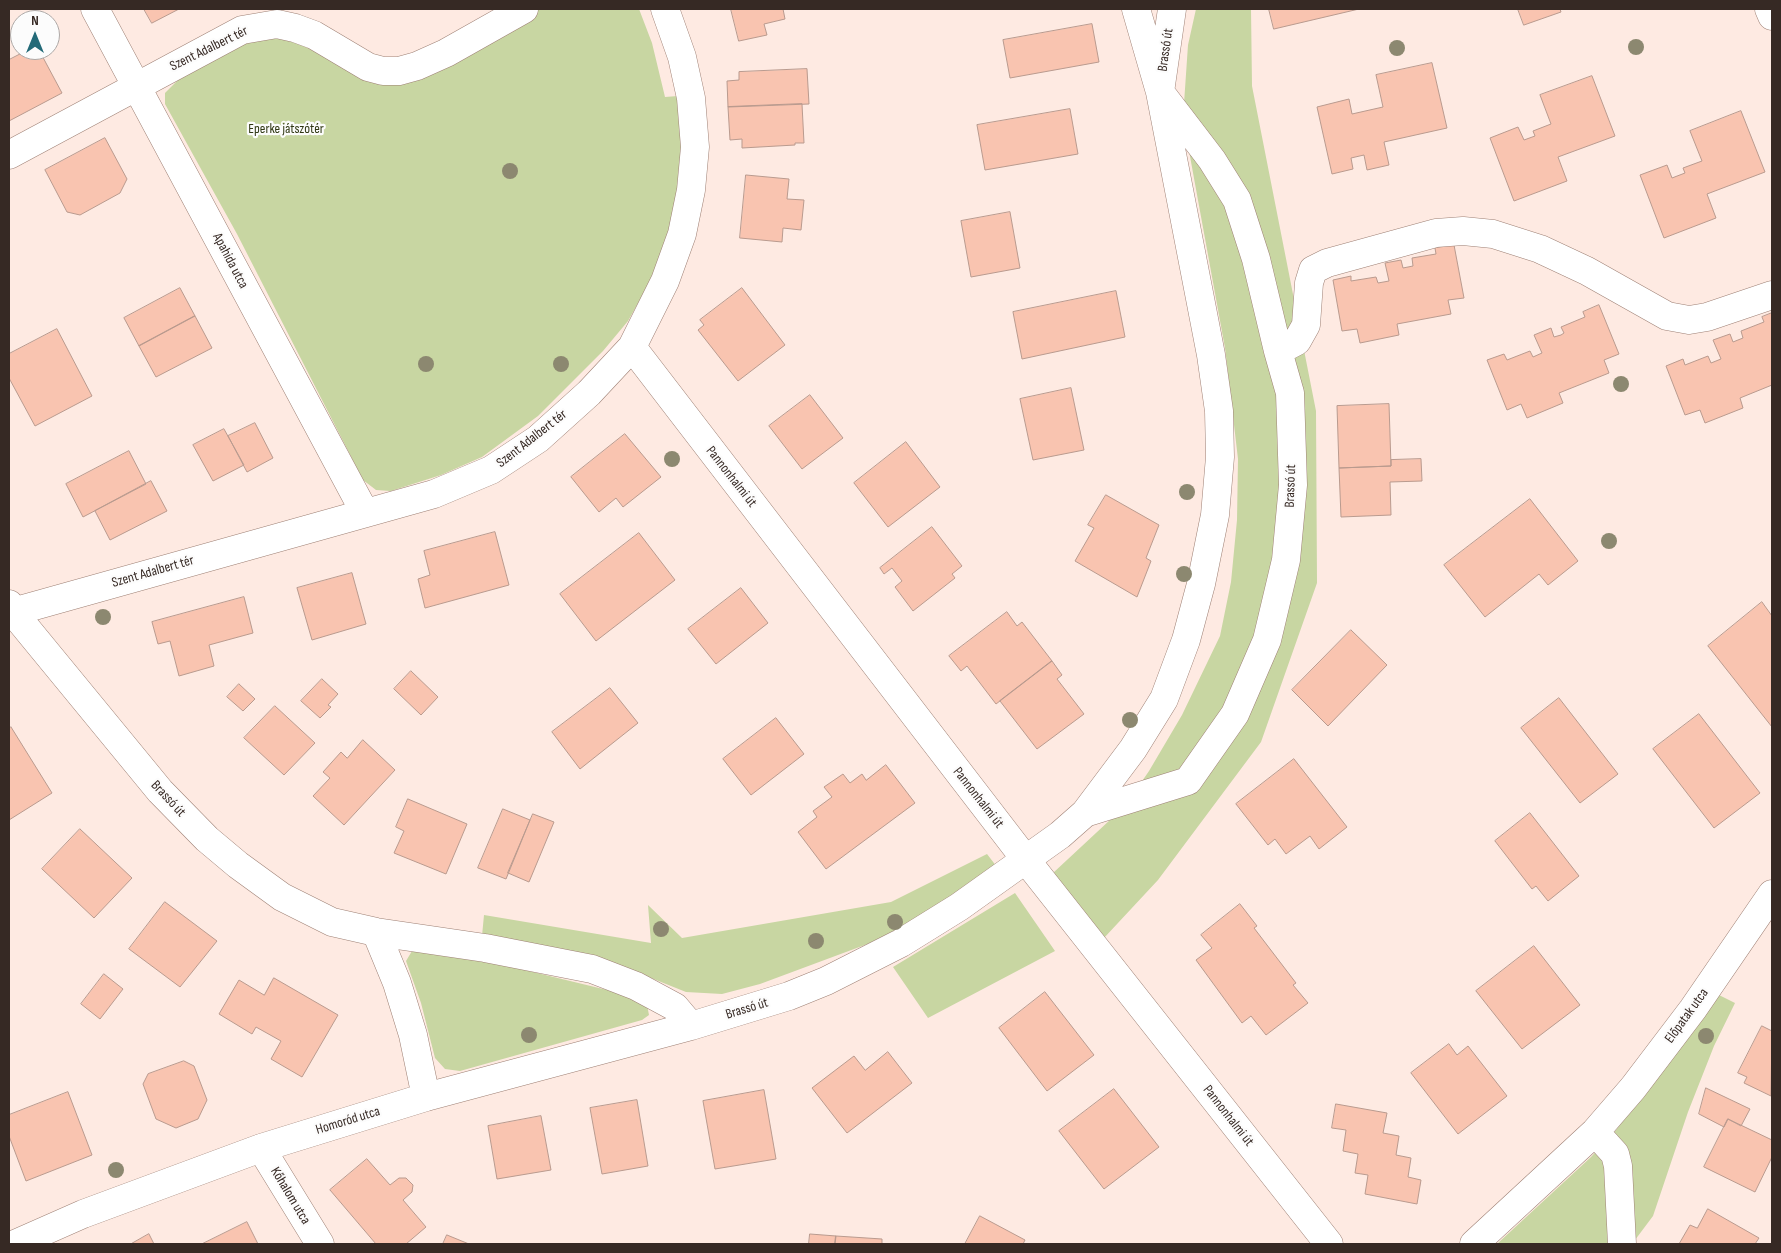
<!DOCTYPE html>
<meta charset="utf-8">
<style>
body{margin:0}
#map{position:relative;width:1781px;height:1253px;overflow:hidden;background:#feeae2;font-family:"Sofia Sans Condensed",sans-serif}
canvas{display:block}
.frame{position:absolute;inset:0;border:10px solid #362924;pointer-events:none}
.north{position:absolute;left:10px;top:10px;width:50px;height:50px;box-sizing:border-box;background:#fcfcfc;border:1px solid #ada8a6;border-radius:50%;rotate:0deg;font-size:14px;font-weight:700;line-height:20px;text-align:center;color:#362924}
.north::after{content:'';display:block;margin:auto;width:18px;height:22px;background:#236a78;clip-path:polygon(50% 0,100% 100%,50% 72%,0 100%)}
</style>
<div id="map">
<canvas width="1781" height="1253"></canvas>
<div class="frame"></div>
<div class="north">N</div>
</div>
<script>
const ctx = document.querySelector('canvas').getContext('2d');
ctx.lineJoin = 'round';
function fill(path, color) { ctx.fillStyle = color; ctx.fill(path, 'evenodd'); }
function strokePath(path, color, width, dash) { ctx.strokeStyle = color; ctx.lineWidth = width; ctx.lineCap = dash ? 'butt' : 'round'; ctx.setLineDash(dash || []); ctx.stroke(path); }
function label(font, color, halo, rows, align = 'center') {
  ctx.font = font + ' "Sofia Sans Condensed",sans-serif'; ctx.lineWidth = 4.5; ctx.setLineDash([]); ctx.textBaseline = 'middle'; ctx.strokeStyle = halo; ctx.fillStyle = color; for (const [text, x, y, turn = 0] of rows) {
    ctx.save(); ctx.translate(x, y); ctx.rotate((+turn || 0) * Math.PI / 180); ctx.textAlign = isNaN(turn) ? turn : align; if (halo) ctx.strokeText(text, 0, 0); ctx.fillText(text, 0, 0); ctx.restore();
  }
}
fill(new Path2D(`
 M538,9H639L652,43L665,97L678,96L683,146L673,220L662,253L646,289L628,321L603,351L538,416L482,457L441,475L391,491L376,490L363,480L237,234L165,104V93L181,77L231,47L267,38H277L296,43L395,85L402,78L472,47Z
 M1196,9H1251L1252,86L1316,411L1317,583L1261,742L1158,880L1104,938L1053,873L1125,806L1149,771L1182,715L1220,636L1231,582L1237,520L1238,459L1225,348L1183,118L1188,45Z
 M987,854L997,867L889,936L760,984L722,994L686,992L631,970L482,936L484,915L651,943L648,905L682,938L891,902Z
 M1015,893L1055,951L928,1018L893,967Z
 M412,951L471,957L632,996L647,1005L649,1015L642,1020L460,1071L445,1069L435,1058L421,1003L406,961Z
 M1719,995L1735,1003L1714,1046L1688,1112L1653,1216L1632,1244H1497L1591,1157L1616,1130Z`), '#c8d6a2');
const building = new Path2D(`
 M144,9H179L152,23Z
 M731,9H783L785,19L764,24L767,35L739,41Z
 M1269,9H1359L1274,29Z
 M1518,9H1560L1561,12L1524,25Z
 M1092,24L1099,62L1010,78L1003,40Z
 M28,50H39L62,93L9,121V60Z
 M1432,63L1447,128L1384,142L1389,165L1367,170L1364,155L1351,158L1353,169L1332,174L1317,107L1349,99L1352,114L1383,107L1376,75Z
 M807,69L809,104L728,107L727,81L739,80V72Z
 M1592,76L1615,136L1558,157L1567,181L1514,201L1490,138L1518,127L1524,140L1535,136L1533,131L1551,124L1540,95Z
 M802,104L804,143H795V145L742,148V139L730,140L728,107Z
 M1070,109L1078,154L985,170L977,125Z
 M1741,111L1765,172L1707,194L1716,218L1664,238L1640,175L1667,165L1672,178L1685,173L1683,168L1702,161L1690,131Z
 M105,138L127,179L120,193L80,215L67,212L45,170Z
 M746,175L789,179L787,199L804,200L801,230L783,228L782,242L740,238Z
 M1010,212L1020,268L971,277L961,221Z
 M1454,245L1464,298L1448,300L1451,314L1397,324L1399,335L1360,343L1357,329L1342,331L1333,280L1351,276V281L1376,277L1378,283L1389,281L1385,263L1401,260L1403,268L1413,266L1412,258L1436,254L1435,248Z
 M180,288L195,316L139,346L124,318Z
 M742,288L785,345L738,381L698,330L704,325L700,320Z
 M1116,291L1125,337L1022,359L1013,312Z
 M1599,305L1619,354L1604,360L1609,373L1559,393L1563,403L1527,418L1521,404L1507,410L1487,360L1504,354L1507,360L1530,351L1533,357L1542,353L1534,335L1551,328L1554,337L1561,335L1564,333L1561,327L1585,317L1583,312Z
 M1772,313V385L1740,398L1743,408L1705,423L1700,410L1685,415L1666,366L1683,359L1685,365L1708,356L1711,363L1721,359L1713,340L1730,334L1733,342L1743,338L1741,331L1764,322L1762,317Z
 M195,316L212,348L156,377L139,346Z
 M57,329L92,396L35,426L9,378V354Z
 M1071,388L1084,450L1033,460L1020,399Z
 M810,395L843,438L802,469L769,426Z
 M1389,404L1391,466L1339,468L1337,406Z
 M255,423L273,458L247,472L228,436Z
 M224,429L244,465L213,481L193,445Z
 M625,434L661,477L623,507L616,498L599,512L571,477Z
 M906,442L940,487L888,527L854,483Z
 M129,451L146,484L83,517L66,484Z
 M1421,459L1422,481L1390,482L1391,515L1341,517L1339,468L1391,466V460Z
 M151,481L167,511L110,540L95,511Z
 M1106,495L1159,525L1146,558L1151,561L1137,597L1075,561L1094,528L1088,525Z
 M1530,499L1578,561L1548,585L1539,574L1485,617L1444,565Z
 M932,527L962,566L952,574L955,578L913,611L895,587L902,581L892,568L884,574L880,568Z
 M495,532L509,585L425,608L418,579L430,575L424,551Z
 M639,533L675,580L596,641L560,594Z
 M352,573L366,624L312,640L297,588Z
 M741,588L768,623L716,664L688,629Z
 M244,597L253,633L209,645L214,666L179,676L170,641L158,644L152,622Z
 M1762,602L1772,616V727L1708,646Z
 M1007,612L1017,626L1022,622L1052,661L996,704L967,666L961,671L949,656Z
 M1351,630L1387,665L1328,726L1292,690Z
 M1052,661L1062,675L1057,679L1084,714L1037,749L1000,701Z
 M411,671L438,697L421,715L394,689Z
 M322,679L338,694L328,705L331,707L320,718L301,701Z
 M239,684L255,699L243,711L227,697Z
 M610,688L638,723L580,769L552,732Z
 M1559,698L1618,774L1580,803L1521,728Z
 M275,706L315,743L284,775L244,738Z
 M1699,714L1760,793L1714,828L1653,749Z
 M776,718L804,754L751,795L723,759Z
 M11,727L52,793L9,820V729Z
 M363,740L395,770L344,825L313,796L330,778L323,772L341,752L347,758Z
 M1294,759L1347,827L1319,849L1310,836L1286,854L1275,839L1268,845L1236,804Z
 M886,765L915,803L826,869L798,832L817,817L813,811L832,797L824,787L843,774L850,783L862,774L866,780Z
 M408,799L467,824L446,874L394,853L404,831L396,827Z
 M503,809L530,820L506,879L478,868Z
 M1530,813L1579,876L1548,901L1536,886L1532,889L1495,841Z
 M533,814L554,822L529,882L508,873Z
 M80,829L132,878L94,918L42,869Z
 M165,902L217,941L180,987L129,949Z
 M1240,904L1257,926L1254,928L1296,983L1293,985L1308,1003L1266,1035L1251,1016L1242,1023L1196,960L1212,948L1201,935Z
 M1534,946L1580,1005L1522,1049L1476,991Z
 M104,974L123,989L100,1019L81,1004Z
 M274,978L338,1015L302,1077L271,1059L281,1041L256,1027L252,1034L219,1014L239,980L264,995Z
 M1045,992L1094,1055L1047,1091L999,1028Z
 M1762,1026L1772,1031L1771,1096L1744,1083L1747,1077L1738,1073Z
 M1449,1044L1457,1055L1468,1046L1507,1096L1458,1134L1411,1073Z
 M888,1052L912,1083L847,1133L812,1088L854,1056L865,1070Z
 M184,1061L194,1066L207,1100L198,1119L176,1128L156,1119L143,1084L148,1074Z
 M1706,1088L1750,1109L1741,1126L1728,1119L1724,1127L1699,1114Z
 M1114,1089L1159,1147L1104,1189L1059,1131Z
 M764,1090L776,1159L715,1169L703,1101Z
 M68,1092L92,1155L26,1181L9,1136V1115Z
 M637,1100L648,1166L602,1174L590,1108Z
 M1336,1104L1387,1113L1383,1133L1399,1136L1396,1155L1411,1158L1408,1177L1421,1180L1417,1204L1365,1194L1368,1175L1355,1173L1358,1154L1343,1151L1346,1130L1332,1128Z
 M541,1116L551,1170L497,1179L488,1126Z
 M1728,1119L1772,1140V1157L1755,1192L1704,1167Z
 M367,1159L390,1185L399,1178H406L413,1185L412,1192L403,1200L426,1227L406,1244H376L330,1190Z
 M1708,1209L1759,1238L1755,1244H1679L1690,1225L1697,1228Z
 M980,1216L1025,1240L1023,1244H965Z
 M247,1222L258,1244H202Z
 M149,1234L154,1244H131Z
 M810,1234L836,1236L835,1244H809Z
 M447,1235L469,1244H443Z
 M836,1236L882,1239V1244H835Z`);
fill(building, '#f9c4b0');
strokePath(building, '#b99a8e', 1);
const minor = new Path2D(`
 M95,9L365,513
 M1769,9L1772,16
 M9,155L242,30L277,24L295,28L314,35L368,67L383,71H399L417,66L446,53L524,9
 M632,347L1026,860L1329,1244
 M1278,351L1297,341L1306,325L1309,283L1313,270L1327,263L1436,233L1463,231L1493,234L1540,249L1587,271L1667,316L1689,320L1707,317L1772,295
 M9,604L13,612L160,791L207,839L238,865L282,897L332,922L376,932L485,948L592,969L636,986L675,1007L691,1026L789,996L826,981L901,943L959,907L1060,835L1085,813L1133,749L1164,699L1186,640L1201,584L1215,515L1220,457L1219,411L1211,355L1160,92L1172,9
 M9,613L434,494L491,470L538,439L589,393L632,347L665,281L682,234L691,190L695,147L691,98L682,57L665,9
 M1085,813L1188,781L1235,714L1267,640L1286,560L1293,485L1290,393L1278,351L1256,259L1237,200L1212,160L1160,92L1136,9
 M376,932L397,983L413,1035L426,1097
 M1595,1132L1615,1154L1618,1166L1622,1244
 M261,1148L320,1244
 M15,1244L83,1214L261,1148L426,1097L691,1026
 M1474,1244L1595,1132L1633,1088L1693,1009L1772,894`);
strokePath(minor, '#9e8075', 29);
strokePath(minor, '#fff', 28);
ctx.fillStyle = '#8c8870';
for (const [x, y] of [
 [1636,47],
 [1397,48],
 [510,171],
 [426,364],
 [561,364],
 [1621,384],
 [672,459],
 [1187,492],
 [1609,541],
 [1184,574],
 [103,617],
 [1130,720],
 [895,922],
 [661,929],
 [816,941],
 [529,1035],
 [1706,1036],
 [116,1170]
]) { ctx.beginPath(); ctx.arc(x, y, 8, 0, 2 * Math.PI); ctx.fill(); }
label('14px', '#362924', '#fcfcfc', [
 ["Szent Adalbert tér",209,49,-26],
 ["Brassó út",1166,50,-82],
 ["Apahida utca",230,261,62],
 ["Szent Adalbert tér",532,439,-38],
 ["Pannonhalmi út",731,477,52],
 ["Brassó út",1291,486,-88],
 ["Szent Adalbert tér",153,572,-16],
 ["Pannonhalmi út",978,798,52],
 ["Brassó út",168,799,47],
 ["Brassó út",747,1009,-17],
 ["Előpatak utca",1687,1016,-54],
 ["Pannonhalmi út",1228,1116,52],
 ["Homoród utca",348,1121,-17],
 ["Kőhalom utca",290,1196,59]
]);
label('14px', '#2f3713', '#fcfcfc', [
 ["Eperke játszótér",286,129]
]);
</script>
